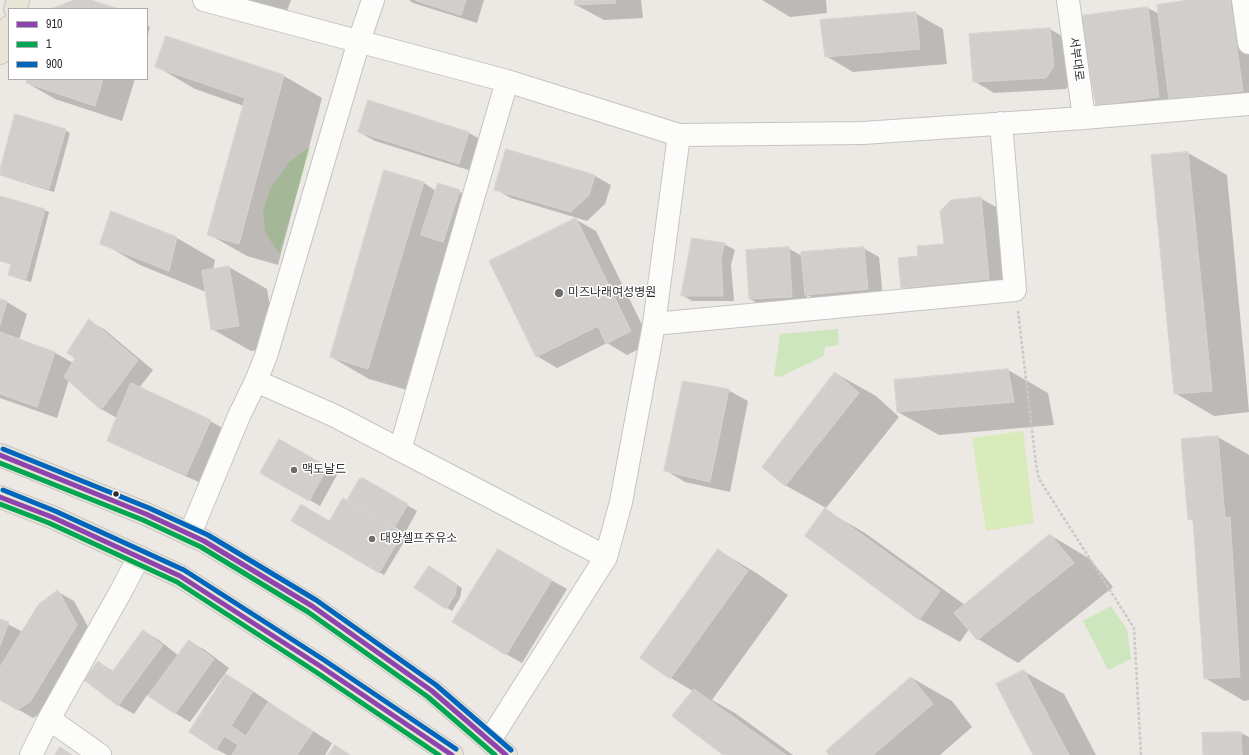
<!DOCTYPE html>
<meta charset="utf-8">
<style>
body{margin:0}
#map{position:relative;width:1249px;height:755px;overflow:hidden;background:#ece8e4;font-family:"Archivo Narrow",sans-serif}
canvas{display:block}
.legend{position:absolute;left:8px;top:8px;width:140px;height:72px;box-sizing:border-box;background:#fff;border:1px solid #ababab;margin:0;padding:5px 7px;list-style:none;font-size:12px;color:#2e2e2e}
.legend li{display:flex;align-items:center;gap:8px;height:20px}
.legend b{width:20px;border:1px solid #ababab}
</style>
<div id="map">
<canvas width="1249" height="755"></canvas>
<ul class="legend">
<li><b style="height:5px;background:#8e44ad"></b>910</li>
<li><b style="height:5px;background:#00a651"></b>1</li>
<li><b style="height:5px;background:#0065bd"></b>900</li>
</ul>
</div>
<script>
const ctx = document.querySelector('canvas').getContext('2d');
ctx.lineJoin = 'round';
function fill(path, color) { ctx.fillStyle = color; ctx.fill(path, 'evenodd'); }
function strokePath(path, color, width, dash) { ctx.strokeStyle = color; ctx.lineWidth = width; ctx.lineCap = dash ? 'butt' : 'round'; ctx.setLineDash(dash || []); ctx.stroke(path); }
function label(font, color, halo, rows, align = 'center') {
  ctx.font = font + ' "Archivo Narrow","Noto Sans KR",sans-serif'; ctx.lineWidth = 3; ctx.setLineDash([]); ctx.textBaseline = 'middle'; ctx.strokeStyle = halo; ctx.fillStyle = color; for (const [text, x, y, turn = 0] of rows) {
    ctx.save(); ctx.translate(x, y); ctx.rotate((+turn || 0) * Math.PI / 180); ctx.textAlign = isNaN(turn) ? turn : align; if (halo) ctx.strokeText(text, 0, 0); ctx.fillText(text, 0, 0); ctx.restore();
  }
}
fill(new Path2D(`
 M311,146L279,254L265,232L263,211L270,189L289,162Z
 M838,329L839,345L825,347L824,356L780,377L774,376L780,334Z
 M1111,606L1127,629L1131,659L1108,670L1083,621Z`), '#cee6be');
fill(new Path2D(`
 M1023,431L1034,523L986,531L972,438Z`), '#d9eabb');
fill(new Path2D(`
 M249,0H291L287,11Z
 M409,0H484L477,23L413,3Z
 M576,0H641L643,18L604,20L576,5Z
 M762,0H826L827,13L790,17Z
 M1194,0H1239L1249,6V103L1117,116L1097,105L1148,8L1159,14Z
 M915,13L943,29L947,64L853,72L826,56Z
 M147,25L150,27L147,38Z
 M1050,29L1070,41L1074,78L1066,89L994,93L974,81L970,35Z
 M156,66L284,76L322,98L278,265L247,256L208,234L244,106L195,89Z
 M28,79H135L122,121L55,99L27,83Z
 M65,130L70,133L54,192L5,177L0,174Z
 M359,132L469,133L484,141L475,172L375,141Z
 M507,151L595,176L611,185L605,204L587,221L511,198L495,189Z
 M1188,153L1227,175L1249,412L1214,416L1175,393L1152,156Z
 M385,171L424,183L436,191L438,184L465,194L407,390L369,379L331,357Z
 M0,197L44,210L49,212L31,282L14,277L9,274L12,264L0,261Z
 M980,198L996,207L1004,288L918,296L902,287L945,245Z
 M575,219L596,231L651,343L627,355L607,343L557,368L537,356Z
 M177,238L215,260L213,270L229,267L267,289L277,348L251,351L212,329L206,292L140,265L102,243Z
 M724,244L735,250L731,265L734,301H692L682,295Z
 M788,248L802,256L863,248L879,257L883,298L822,303L807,295V305L766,308L750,299Z
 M0,300L7,302L27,314L19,340L54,352L73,363L89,321L105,330L153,370L139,388L210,421L226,430L201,483L124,449L108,440L117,418L101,409L69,380L57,418L0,398Z
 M1008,370L1048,393L1054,425L939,435L898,412Z
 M835,373L876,396L899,417L826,508L785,485Z
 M728,390L748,401L730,492L685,482L665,470Z
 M1218,437L1249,455V700L1244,701L1205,678L1195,522L1189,519Z
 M279,440L338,473L320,506L261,472Z
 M363,479L417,511L405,533L359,506L358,508L407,537L384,575L292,521L330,522L347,501L360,480Z
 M825,510L865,533L965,605L1050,535L1090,559L1113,587L1018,663L978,639L969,629L960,642L919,619Z
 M498,550L567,589L522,663L506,654Z
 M718,550L758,574L788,595L712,700L735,713L793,755H724L693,691L671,678L641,657Z
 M429,567L462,588L460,598L452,611L416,588Z
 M58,592L74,601L92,634L45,711L33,718L0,699V620L23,632Z
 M143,631L159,640L179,656L189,641L205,650L229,668L190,722L175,713L148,694L134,714L118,705L98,662L113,671Z
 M1023,671L1064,694L1096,755H1034Z
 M912,678L952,701L972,727L940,755H830Z
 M247,687L272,704V705L332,743L325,755H227L216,749Z
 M1241,733L1249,737V755H1204L1203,734Z`), '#0003');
const building = new Path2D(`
 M74,0H91L119,9H51Z
 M415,0H466L461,15Z
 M575,0H615L616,3L575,5Z
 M1188,0H1230L1243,91L1169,99L1157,5Z
 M1148,7L1159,97L1096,105L1079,16Z
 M916,12L920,49L825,57L820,20Z
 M1050,28L1054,66L1046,78L973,82L969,34Z
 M166,36L284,75L239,244L207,235L245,98L155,67Z
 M27,79H103L95,106L26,83Z
 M368,100L469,132L459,164L358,132Z
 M15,114L66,129L49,189L0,175V170Z
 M506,149L595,175L589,195L571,212L494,190Z
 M1188,152L1212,391L1174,394L1151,155Z
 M384,170L424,182L368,369L330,357Z
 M438,183L460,190L443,242L421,235Z
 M0,196L45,209L26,279L8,275L11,264L0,261Z
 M981,197L989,279L901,288L898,258L918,256L917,246L944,244L940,211L951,200Z
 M111,211L177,237L169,271L100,244Z
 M576,218L631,331L606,344L598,326L536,357L489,261Z
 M692,238L725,243L721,258L723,296H681Z
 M789,247L792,297L749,299L746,250Z
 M864,247L868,289L805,295L801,252Z
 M229,266L239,326L211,330L202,271Z
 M0,299L7,301L0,325Z
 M89,319L138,360L101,410L64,377L75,358L67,353Z
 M0,332L55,352L37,407L0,394Z
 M1008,369L1014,402L897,412L894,380Z
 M835,372L859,393L785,486L762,467Z
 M683,381L729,389L710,482L664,471Z
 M131,383L211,420L186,475L107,441Z
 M1218,436L1225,518L1230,517L1240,677L1204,679L1193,519L1188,520L1181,439Z
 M279,439L328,467L309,501L260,473Z
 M363,478L408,504L394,528L347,500L359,479Z
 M343,498L403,533L379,573L291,521L301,504L329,521Z
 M825,508L940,591L919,620L805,536Z
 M1050,534L1074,563L977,640L954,613Z
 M498,549L552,580L506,655L452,622Z
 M718,549L748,571L670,679L640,658Z
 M429,566L457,584L455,595L446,609L414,588Z
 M58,590L77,625L30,702L17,710L0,700V667L38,605Z
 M0,619L9,622L0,646Z
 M143,630L163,645L118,706L84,680L98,661L112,672Z
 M189,640L214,659L175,714L148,696Z
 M1024,670L1069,755H1033L996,684Z
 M226,674L253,691L231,726L246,736L268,702L313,731L297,755H232L238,745L224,736L216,750L189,732Z
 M911,677L933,704L873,755H829L826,751Z
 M694,689L786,755H723L672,716Z
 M1241,732L1242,755H1203L1202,733Z
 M335,745L350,755H328Z
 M60,747L72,755H55Z`);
fill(building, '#d1cecb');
strokePath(building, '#d7d4d0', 1);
const minor = new Path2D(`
 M204,0L507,81L679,135L863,133L1084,118L1249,104
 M1068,0L1084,118
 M1243,0L1249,43
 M654,324L679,135
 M256,381L266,356L359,41L373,0
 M400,450L507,81
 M190,534L239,416L256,381L333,415L606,557
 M490,740L606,557L621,502L654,324L1015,290L1001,123
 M31,755L49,719
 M100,755L49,719L120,593L139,557`);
const major = new Path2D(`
 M15,9L18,0
 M0,53L9,27
 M0,455L146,514L204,541L312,606L432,691L506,755
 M0,497L52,517L180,576L320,666L452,755`);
strokePath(minor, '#c5c4c5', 24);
strokePath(major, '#c6c5c4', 24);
strokePath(new Path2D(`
 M1018,311L1036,464L1039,479L1134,628L1141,755`), '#c9c9c8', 2.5, [3, 2]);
strokePath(minor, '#fcfcfb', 22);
strokePath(major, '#e8e4d6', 22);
strokePath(new Path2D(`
 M0,455L146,514L204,541L312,606L432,691L506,755
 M0,497L52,517L180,576L320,666L452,755`), '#8e44ad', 5);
strokePath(new Path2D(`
 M0,463L143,520L201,547L308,612L428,697L495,755
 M0,504L49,523L177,582L316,672L439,755`), '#00a651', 5);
strokePath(new Path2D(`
 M3,449L149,508L208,535L316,600L436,685L511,750
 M3,490L55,511L184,570L324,660L456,749`), '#0065bd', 5);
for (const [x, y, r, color] of [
 [559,293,5,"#706f6e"],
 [294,470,4,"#706f6e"],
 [116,494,3.5,"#2e2e2e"],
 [372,539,4,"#706f6e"]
]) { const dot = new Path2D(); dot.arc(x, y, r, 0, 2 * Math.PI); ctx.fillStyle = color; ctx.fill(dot); strokePath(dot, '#fff', 1.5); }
label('12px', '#2e2e2e', '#fff', [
 ["서부대로",1076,59,82]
]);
label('12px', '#2e2e2e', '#fff', [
 ["미즈나래여성병원",568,293],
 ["맥도날드",302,470],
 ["대양셀프주유소",380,539]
], 'left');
</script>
